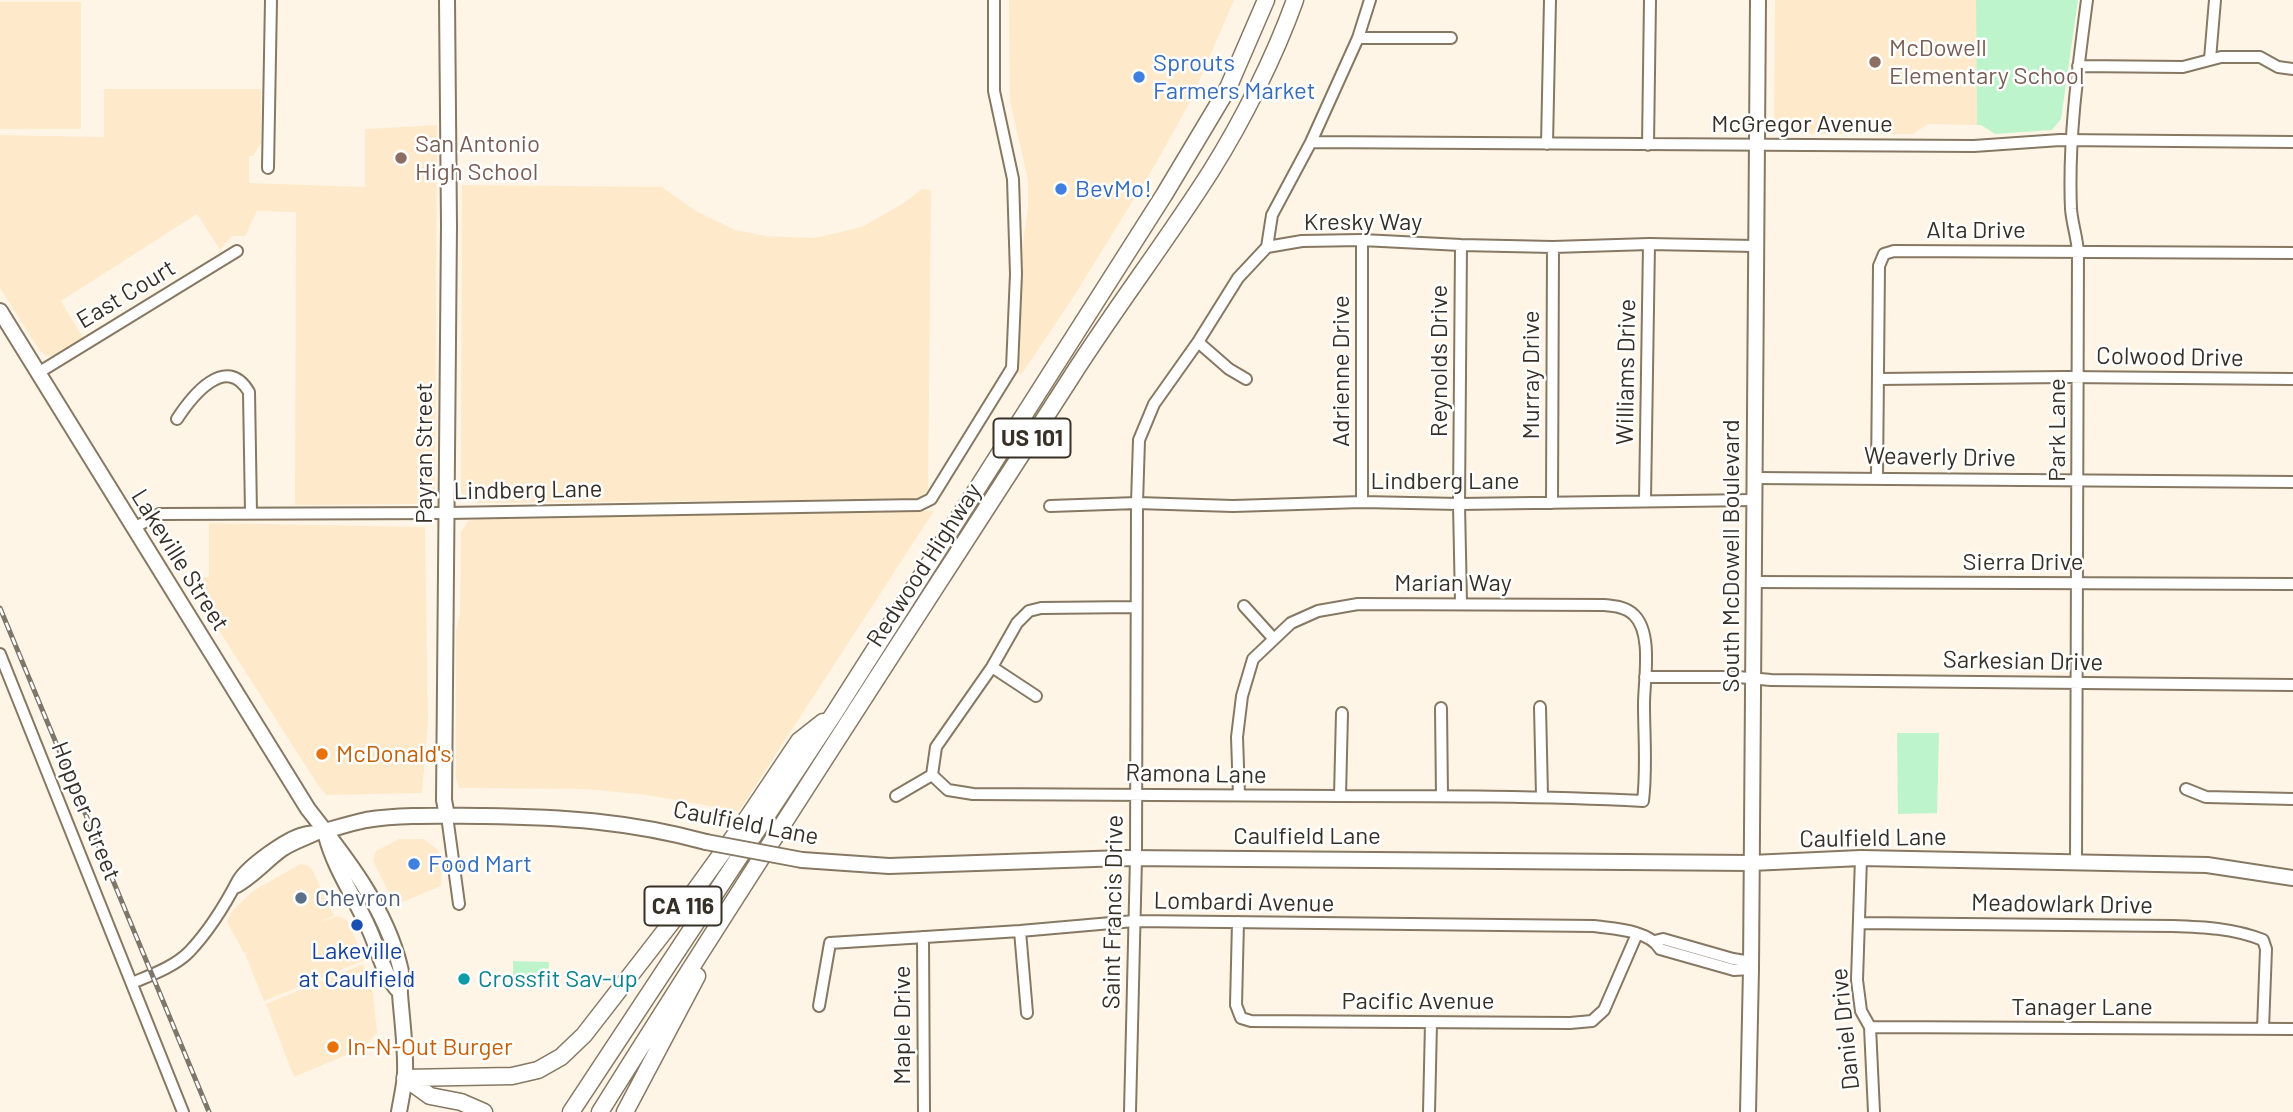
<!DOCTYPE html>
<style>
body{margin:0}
canvas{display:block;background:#fef5e6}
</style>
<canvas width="2293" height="1112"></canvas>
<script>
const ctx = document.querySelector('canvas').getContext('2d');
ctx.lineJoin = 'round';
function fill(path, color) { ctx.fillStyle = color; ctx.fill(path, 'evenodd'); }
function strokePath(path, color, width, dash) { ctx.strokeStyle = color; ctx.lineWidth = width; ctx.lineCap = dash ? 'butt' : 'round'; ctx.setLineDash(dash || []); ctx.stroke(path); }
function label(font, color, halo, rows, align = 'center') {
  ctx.font = font + ' Barlow,sans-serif'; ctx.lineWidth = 5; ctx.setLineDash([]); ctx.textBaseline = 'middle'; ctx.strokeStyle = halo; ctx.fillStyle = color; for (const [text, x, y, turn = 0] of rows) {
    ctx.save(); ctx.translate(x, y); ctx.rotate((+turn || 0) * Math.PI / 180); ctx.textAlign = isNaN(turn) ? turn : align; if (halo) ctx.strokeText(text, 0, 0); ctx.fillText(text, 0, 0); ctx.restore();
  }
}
fill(new Path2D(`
 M1009,0H1234L1190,102L1155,165L1074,296L1021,375L1015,371L1017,287L1028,207V180L1010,101Z
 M1775,0H1976L1977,125L1928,124L1913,134H1804L1783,133L1778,130L1774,125Z
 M0,2H81V129H0Z
 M104,89H261V143L253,156H249V183L365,187V129L437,125L435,492L427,502L421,504L295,505L296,212L257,211L245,236H232L220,250L197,214L61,301L83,338L56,355L47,356L40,351L0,288V135L104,137Z
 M462,185L662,187L696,211L735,230L766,236L814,238L862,227L902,204L922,189L931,190L928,491L919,498L912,499L479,503L468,500L461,492V486Z
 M842,511H934L739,811L647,795L586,789L459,788L456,778V630L460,614L461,532L468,521L480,518Z
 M209,523L425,527L428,722L422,793L326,795L318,785L193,590L197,578L209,577Z
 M399,839H424L439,851L442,871L441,886L395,905L373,861L376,851Z
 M300,864L307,865L312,869L334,916L318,923L338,916L347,920L365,960L264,1001L245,954L248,952L244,953L227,922L233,910L253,891Z
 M363,964L373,993L377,1033L363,1048L294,1077L266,1004Z`), '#feeacb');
fill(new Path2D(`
 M1976,0H2078L2061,119L2052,130L1995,134L1981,125H1977Z
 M1897,733H1939L1937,813L1898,814Z
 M513,961L549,962L548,981H513Z`), '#bef4cc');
const minor = new Path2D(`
 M1358,38H1451
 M2210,59L2215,0
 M2078,66L2183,67L2221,57H2260L2278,67L2293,69
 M1311,142L1974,146L2060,140L2293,142
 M1547,144L1550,0
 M1648,145L1650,0
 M268,168L271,0
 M1362,240V502
 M1267,247L1272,215L1311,142L1358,38L1370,0
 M1198,342L1229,369L1246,379
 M38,373L237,251
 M1879,379L2065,377L2293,379
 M177,419C192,396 226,353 249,392L251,513
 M1877,477L1879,266L1884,254L1894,251L2293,253
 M1754,478L2293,482
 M1645,500L1649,244
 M1552,503L1553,247
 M1050,506L1137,503L1233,506L1362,502L1459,504L1754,500
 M134,528L159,514L447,513L919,505L931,499L1012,368L1016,274L1013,179L994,91V0
 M1753,582L2293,584
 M1461,603L1459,504L1461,245
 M1244,606L1273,638
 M1136,607L1041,608L1029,611L1017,623L992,667L936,747L932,775L948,790L973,794C1095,794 1217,796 1340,796C1441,796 1542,796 1643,801C1647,768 1644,737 1644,704C1644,680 1653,633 1634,615C1626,607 1615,606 1604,605L1358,604L1318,611L1291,623L1253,659L1242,696L1237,737L1239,795
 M0,654L183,1112
 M992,667L1036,696
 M1645,677H1738L1771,680L2293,685
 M1540,707L1542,796
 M1441,708L1442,796
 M2186,789L2206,797L2293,799
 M896,796L932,775
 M1340,796L1342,713
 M447,816L459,904
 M1861,858L1857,980L1861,1011L1870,1027L1874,1112
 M2076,862L2078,252C2077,237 2072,223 2071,209C2068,139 2078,69 2087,0
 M235,888C252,880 268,861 284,850C295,843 308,839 320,833
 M1238,922L1236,1005L1241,1018L1251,1021L1570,1023L1592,1021L1604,1010L1637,934
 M1859,923L2172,926C2203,927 2233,928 2263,940L2266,949L2263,1029
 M1020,931L1027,1013
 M923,937L924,1112
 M1655,941L1663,939L1733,959L1751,962
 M132,983C151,975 174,967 189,952C209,931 225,905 238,880C247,865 286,837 303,833C310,831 318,831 325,831
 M819,1006L830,943L1020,931L1134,921L1594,926C1615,929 1649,930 1660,949L1734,970L1751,969
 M1870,1027L2293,1029
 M1130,1112L1136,858L1137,503L1139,440L1154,404L1198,342L1238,278L1267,247L1302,241L1362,240L1461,245L1553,247L1649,244L1755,246
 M1429,1112L1431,1023`);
const major = new Path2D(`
 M447,0L449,225L444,800L447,816
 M0,311L308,809C345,856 386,908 400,967C403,975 399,985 400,994C402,1021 406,1047 405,1075C404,1087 401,1100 399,1112
 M325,831C339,827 352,823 366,820C403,814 446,816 484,816C562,817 629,821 706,842
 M326,836C335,870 355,897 369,929C379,950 383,976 400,992
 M802,860L889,866L1123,858L1751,863L1861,858L2207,865L2293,878
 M1748,1112L1751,969L1758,0`);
const highway = new Path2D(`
 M405,1078L512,1076L538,1070L561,1057L584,1035L678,914L748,817L799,741L823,722
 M405,1078L430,1096L461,1102L484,1112
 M571,1112L835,712L1164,195L1228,88L1266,0
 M600,1112C754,866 913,623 1070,379C1115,308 1166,242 1211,171C1243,120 1275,56 1295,0
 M625,1112L697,976`);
strokePath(minor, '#867863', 14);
strokePath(major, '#867863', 18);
strokePath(highway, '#867863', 19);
strokePath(minor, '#fff', 10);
strokePath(major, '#fff', 14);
strokePath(highway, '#fff', 16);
const rail = new Path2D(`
 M0,608L209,1112`);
strokePath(rail, '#7d766b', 5);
strokePath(rail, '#fff', 2.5, [8]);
const majorBridge = new Path2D(`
 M706,842L802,860`);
strokePath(majorBridge, '#867863', 18, []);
strokePath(majorBridge, '#fff', 14);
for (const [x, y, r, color] of [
 [1875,62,7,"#8d6e63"],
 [1139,77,7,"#3f7fe0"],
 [401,158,7,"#8d6e63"],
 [1061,189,7,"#3f7fe0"],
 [322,754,7,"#e8710a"],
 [414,864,7,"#3f7fe0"],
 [301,898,7,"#5c6f8a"],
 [357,925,7,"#1a4fb4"],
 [464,979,7,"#0f9aa8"],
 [333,1047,7,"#e8710a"]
]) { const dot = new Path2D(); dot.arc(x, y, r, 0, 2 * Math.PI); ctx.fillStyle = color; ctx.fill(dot); strokePath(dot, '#fff', 2.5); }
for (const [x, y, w] of [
 [1032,438,77],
 [683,906,77]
]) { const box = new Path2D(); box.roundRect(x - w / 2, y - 19.5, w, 39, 5); ctx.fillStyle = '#fff'; ctx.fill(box); strokePath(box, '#363027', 2); }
label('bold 23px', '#363027', null, [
 ["US 101",1032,438],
 ["CA 116",683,906]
]);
label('24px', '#785e54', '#fff', [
 ["McDowell",1889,48],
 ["Elementary School",1889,76],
 ["San Antonio",415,144],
 ["High School",415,172]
], 'left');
label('24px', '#366cbe', '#fff', [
 ["Sprouts",1153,63],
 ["Farmers Market",1153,91],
 ["BevMo!",1075,189],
 ["Food Mart",428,864]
], 'left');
label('24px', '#363027', '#fff', [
 ["McGregor Avenue",1802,124],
 ["Kresky Way",1363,222],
 ["Alta Drive",1976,230],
 ["East Court",126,294,-31],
 ["Colwood Drive",2170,357,1],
 ["Reynolds Drive",1439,361,-90],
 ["Adrienne Drive",1341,371,-90],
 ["Williams Drive",1626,372,-89],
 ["Murray Drive",1531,375,-90],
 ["Park Lane",2057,430,-90],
 ["Payran Street",424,453,-90],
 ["Weaverly Drive",1940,457,1],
 ["Lindberg Lane",1445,481],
 ["Lindberg Lane",528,490,-1],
 ["South McDowell Boulevard",1731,556,-90],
 ["Lakeville Street",180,560,58],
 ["Sierra Drive",2023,562],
 ["Redwood Highway",924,565,-57],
 ["Marian Way",1453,583],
 ["Sarkesian Drive",2023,661,1],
 ["Ramona Lane",1196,774,1],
 ["Hopper Street",86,811,68],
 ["Caulfield Lane",746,823,11],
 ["Caulfield Lane",1307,836],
 ["Caulfield Lane",1873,838,-1],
 ["Lombardi Avenue",1244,902,1],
 ["Meadowlark Drive",2062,904,1],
 ["Saint Francis Drive",1113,912,-89],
 ["Pacific Avenue",1418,1001],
 ["Tanager Lane",2082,1007],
 ["Maple Drive",902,1025,-90],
 ["Daniel Drive",1845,1029,-96]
]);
label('24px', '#c56008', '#fff', [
 ["McDonald's",336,754],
 ["In-N-Out Burger",347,1047]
], 'left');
label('24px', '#4e5e75', '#fff', [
 ["Chevron",315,898]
], 'left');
label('24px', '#164399', '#fff', [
 ["Lakeville",357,951],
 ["at Caulfield",357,979]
]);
label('24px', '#0d838f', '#fff', [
 ["Crossfit Sav-up",478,979]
], 'left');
</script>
